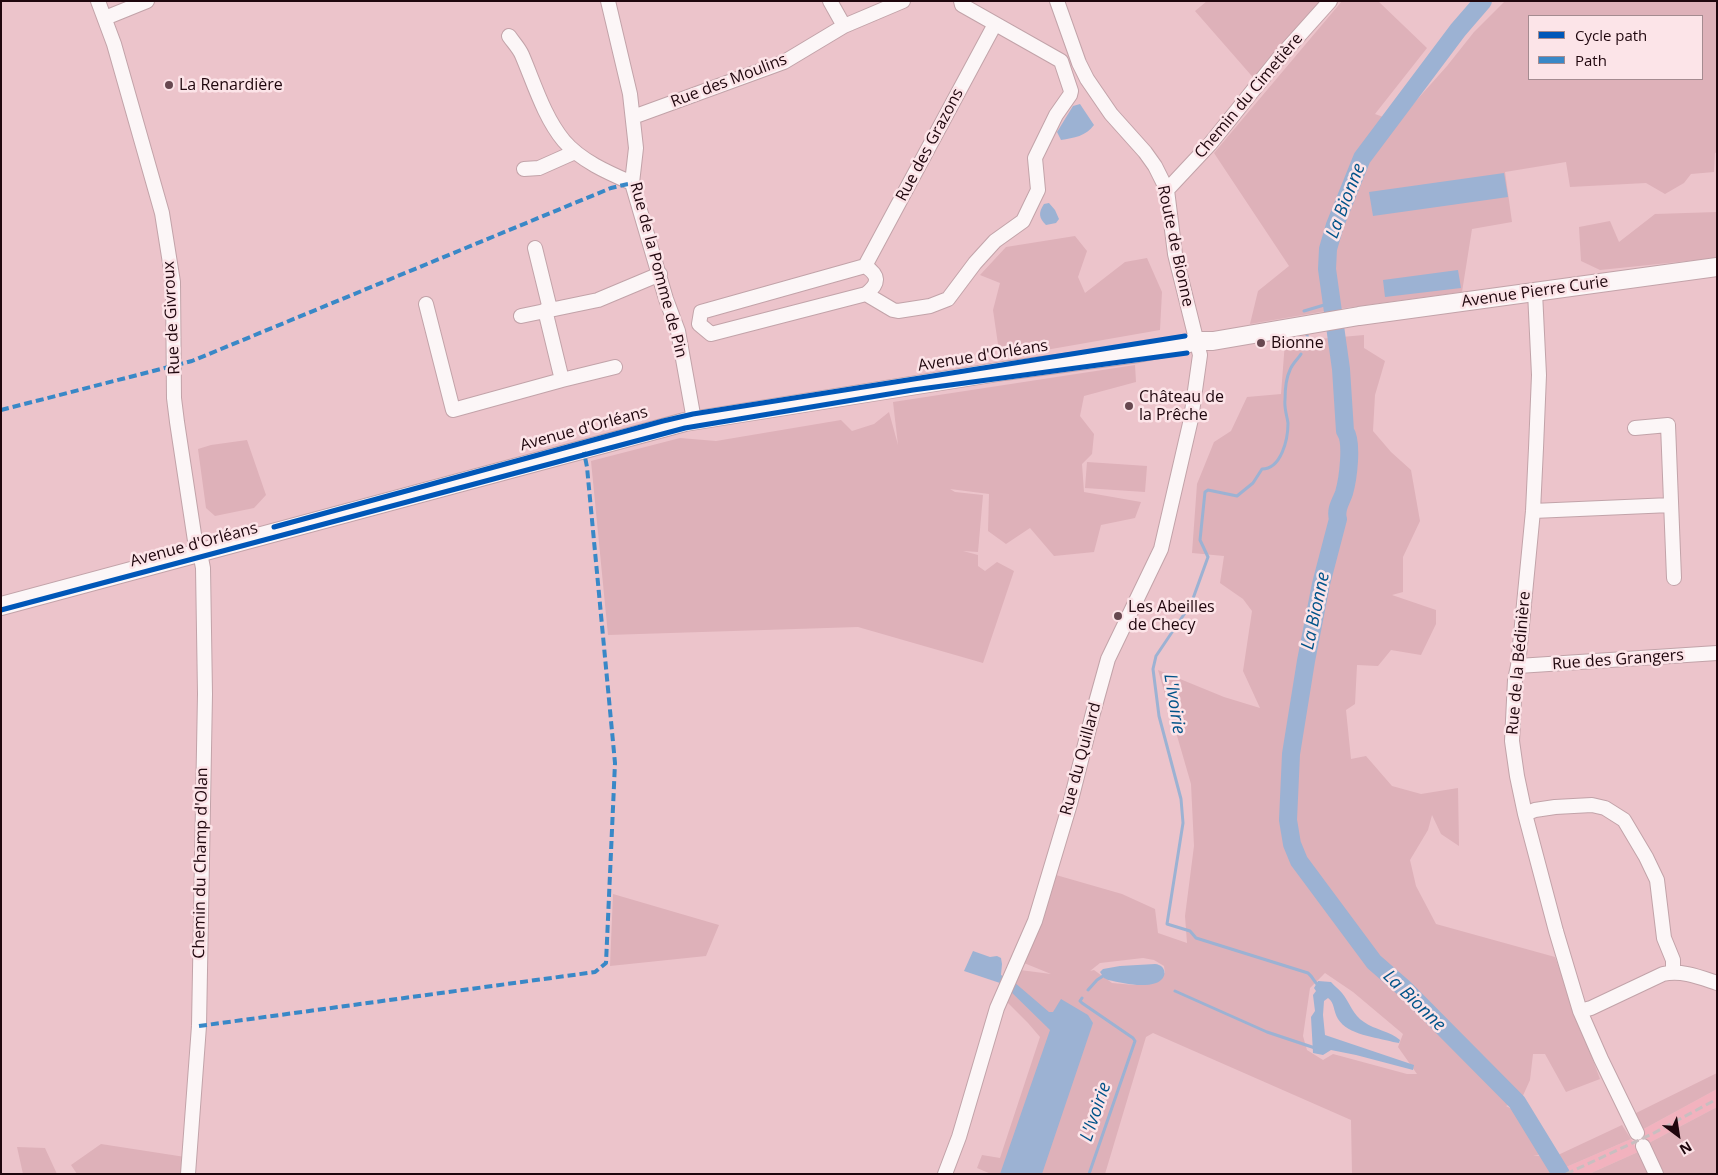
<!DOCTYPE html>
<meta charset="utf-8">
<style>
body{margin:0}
#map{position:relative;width:1718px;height:1175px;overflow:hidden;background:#ecc4cb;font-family:"Open Sans",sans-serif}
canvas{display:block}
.frame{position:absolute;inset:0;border:2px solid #1f060d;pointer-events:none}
.legend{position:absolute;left:1528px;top:15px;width:175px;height:65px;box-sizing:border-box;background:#fce4e8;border:1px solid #a48b90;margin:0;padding:6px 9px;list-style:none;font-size:15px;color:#1f060d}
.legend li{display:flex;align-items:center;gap:10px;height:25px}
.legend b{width:25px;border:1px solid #a48b90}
.north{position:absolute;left:1653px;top:1110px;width:50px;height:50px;-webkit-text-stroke:4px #fce4e8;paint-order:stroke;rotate:149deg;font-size:14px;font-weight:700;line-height:20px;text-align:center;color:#1f060d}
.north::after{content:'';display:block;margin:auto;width:18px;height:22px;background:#1f060d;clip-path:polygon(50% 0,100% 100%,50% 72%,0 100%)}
</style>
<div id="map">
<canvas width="1718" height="1175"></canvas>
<div class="frame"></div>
<ul class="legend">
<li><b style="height:6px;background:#0057b8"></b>Cycle path</li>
<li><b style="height:6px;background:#3988c7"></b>Path</li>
</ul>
<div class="north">N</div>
</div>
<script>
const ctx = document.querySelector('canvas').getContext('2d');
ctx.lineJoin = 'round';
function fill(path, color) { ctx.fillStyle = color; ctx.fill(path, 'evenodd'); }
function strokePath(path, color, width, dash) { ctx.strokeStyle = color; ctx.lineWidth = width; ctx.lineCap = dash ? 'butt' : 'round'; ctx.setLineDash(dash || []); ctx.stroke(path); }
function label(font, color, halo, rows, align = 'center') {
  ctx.font = font + ' "Open Sans",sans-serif'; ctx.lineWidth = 5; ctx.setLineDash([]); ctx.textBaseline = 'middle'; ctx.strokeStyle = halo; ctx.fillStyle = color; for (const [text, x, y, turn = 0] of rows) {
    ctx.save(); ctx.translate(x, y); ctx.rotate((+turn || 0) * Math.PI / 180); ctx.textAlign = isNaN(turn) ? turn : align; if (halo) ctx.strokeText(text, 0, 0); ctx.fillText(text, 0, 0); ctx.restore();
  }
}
fill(new Path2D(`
 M1717,1089V1107L1647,1144L1640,1131Z
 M1631,1139L1638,1152L1589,1174H1550Z`), '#f2b2be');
fill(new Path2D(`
 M1207,1H1326L1257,82L1195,11Z
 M1342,1H1378L1427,48L1375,114L1397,122L1447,66L1474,32L1505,1H1717V152L1715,153L1714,172L1691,174L1684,183L1665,194L1646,183L1570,187L1566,162L1505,172L1512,222L1472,229L1462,292L1338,309L1250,324L1258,291L1289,266L1214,153ZM1529,16H1702V79H1529Z
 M1717,212V258L1600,270L1581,261L1579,227L1610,221L1619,242L1655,214Z
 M1075,236L1087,251L1078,277L1085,293L1125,262L1147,258L1162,292L1160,330L1000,358L993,310L1000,283L980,275L1006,247Z
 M1364,335V348L1385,361L1375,395L1373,431L1391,452L1411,470L1420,521L1403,557V592L1392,595L1436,610V624L1421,655L1391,650L1378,666L1357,665L1355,704L1346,710L1351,759L1366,756L1392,786L1421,794L1458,788L1459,846L1441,834L1432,815L1428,830L1410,860L1416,886L1436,924L1555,957L1600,1079L1566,1092L1545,1054H1533L1530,1080L1521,1100L1506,1106L1522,1114L1547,1153L1533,1156L1558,1155L1622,1125L1631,1139L1550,1174H1352L1351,1120L1153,1033L1146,1037L1105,1174H991L977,1168L982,1155L1000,1158L1040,1037L1028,1023L1005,1000L1020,970L1051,974L1024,963L1035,939L1056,875L1122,894L1155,909L1158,933L1187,943L1185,916L1194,846L1191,784L1158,670L1224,697L1260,708L1243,671L1252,611L1243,599L1220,583L1224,556L1192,553L1197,484L1214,442L1231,431L1247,397L1281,394L1285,342ZM1143,958L1154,960L1164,966L1165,973L1134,985L1112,983L1094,970L1090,971L1100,963ZM1325,973L1353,992L1403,1034L1398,1047L1417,1074H1407L1333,1054L1323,1060L1307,1050L1303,1036L1310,988Z
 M1135,365L1136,382L1084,396L1080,416L1094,434L1092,454L1082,464L1084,492L1141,502L1135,518L1101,525L1094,552L1054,556L1030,528L1006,544L988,531L989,494L950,489L955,492L983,495L978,552L963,551L978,555V566L985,571L997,562L1014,571L983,663L858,627L608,635L591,461L680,438L716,441L841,420L852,431L874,424L889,412L898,445L893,402Z
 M247,440L266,495L254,508L215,516L206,508L198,449L211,445Z
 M1087,462L1147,466L1145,492L1085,488Z
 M613,894L719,925L706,956L610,966Z
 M1717,1073V1089L1640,1131L1634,1114Z
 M1717,1107V1174H1660L1647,1144Z
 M101,1144L185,1157L183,1174H77L71,1165Z
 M17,1147L45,1148L57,1174H23Z
 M1638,1152L1649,1174H1589Z`), '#deb1b9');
fill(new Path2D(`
 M1080,104L1094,125C1086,136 1074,138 1061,140L1057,132L1073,106Z
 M1504,173L1508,197L1373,216L1369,192Z
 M1049,203L1055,210L1059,219L1056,223L1046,225C1039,218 1038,213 1044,204Z
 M1458,270L1461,288L1385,297L1383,280Z
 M973,951L990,957L997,956L1001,958L1002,964L1001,975L1014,982L1049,1012H1053L1061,999L1088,1015L1093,1023L1042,1174H1000L1050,1030L1003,984L964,971Z
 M1155,964C1167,965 1168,979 1156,983C1141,988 1123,983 1108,980L1104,978L1100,972L1103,969L1120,966Z
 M1318,981L1331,982C1334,986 1339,989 1342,993C1350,1003 1353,1015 1364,1022C1375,1030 1390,1031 1400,1040L1399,1043L1393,1042C1376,1037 1348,1035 1338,1019C1333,1011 1335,1003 1328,998L1324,1001L1323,1015L1325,1035L1414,1065L1413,1070L1356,1055L1331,1050L1323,1055L1313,1053L1311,1017L1315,1011L1313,995L1316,991L1314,988Z`), '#9cb2d3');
strokePath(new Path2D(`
 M1304,311L1331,303
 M1304,349L1308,343L1307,335
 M1301,354C1298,359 1292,364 1290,370C1286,378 1285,391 1285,400C1284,408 1287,416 1288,423C1288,440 1281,469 1262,469L1253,483L1237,496L1208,490L1205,492L1200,540L1208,557L1191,604L1156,656L1153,669L1159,716L1181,799L1183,823L1167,924L1190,931L1196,938L1308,973C1313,977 1314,982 1318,985
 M1088,990L1097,980L1106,974
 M1175,991L1267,1032L1315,1048
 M1082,998L1080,1001L1082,1003L1133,1038L1135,1041L1089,1174`), '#9cb2d3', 3);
strokePath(new Path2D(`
 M1483,1L1458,30L1362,158L1335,225L1328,249L1327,269L1341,369L1345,431C1353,442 1348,479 1344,493C1341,502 1335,509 1338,519L1321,584L1306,661L1291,754L1288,820L1292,844L1299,861L1374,962L1405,989L1517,1102L1561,1174`), '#9cb2d3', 18);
const minor = new Path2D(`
 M98,1L114,44L162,213L173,282L174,398L177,422L197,554
 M608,1L630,94L636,148L632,183L666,299L678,331L694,420
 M830,1L844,26
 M105,18L147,1
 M509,36C513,42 519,48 522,55C534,83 544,117 564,141C581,161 609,173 632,183
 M633,117L784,62L844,26L903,1
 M524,169L539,168L575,152
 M1167,190L1210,144L1279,58L1330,1
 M535,248L550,309
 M1535,292L1539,375L1536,448L1533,511L1518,666L1515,680L1512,741L1517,776L1525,814L1556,931L1580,1011L1601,1059L1637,1133
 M866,294L893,310L898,311L930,306L948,299L975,263L995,241L1023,221L1038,190L1035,158L1056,115L1070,95L1071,91L1061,61L962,5L961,1
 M426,304L453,410L562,380
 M545,310L562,380L615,367
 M521,316L598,300L660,274
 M699,324L701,312L865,266L995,24
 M699,324L711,334L866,294C880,283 879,275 865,266
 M1635,428L1668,425L1674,578
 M1533,511L1671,505
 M1518,666L1717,653
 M1525,814L1535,810L1555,807L1592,805L1605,808L1624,820L1646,857L1657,880L1664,938L1673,960V972
 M1580,1011L1591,1008L1663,974C1682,970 1699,977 1717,983
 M1643,1146L1656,1174
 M188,1174L199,1026L205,694L203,568L200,553
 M945,1174L959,1137L997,1008L1035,921L1070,804L1093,713L1108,659L1161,549L1191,419L1200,355L1175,254L1167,190L1155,166L1145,152L1111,114L1087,79L1079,63L1057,1`);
const major = new Path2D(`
 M1,606L685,422L1004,371L1138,353L1186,344L1196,341H1213L1359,316L1717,267`);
strokePath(minor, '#c2a3a9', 16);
strokePath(major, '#c2a3a9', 20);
strokePath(minor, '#fcf6f7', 14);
strokePath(major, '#fcf6f7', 18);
strokePath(new Path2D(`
 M1566,1174L1652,1134L1717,1099`), '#c9bec0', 3, [8, 4]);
strokePath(new Path2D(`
 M1,410L192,361L611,188L632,183
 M199,1026L595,972L606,963L615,763L587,467L584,452`), '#3988c7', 4, [8, 4]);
strokePath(new Path2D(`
 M274,527L663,421L693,414L1185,336
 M1,610L685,428L913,390L1187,353`), '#0057b8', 5);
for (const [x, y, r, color] of [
 [169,85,5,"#674850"],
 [1261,343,5,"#674850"],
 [1129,406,5,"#674850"],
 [1118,616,5,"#674850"]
]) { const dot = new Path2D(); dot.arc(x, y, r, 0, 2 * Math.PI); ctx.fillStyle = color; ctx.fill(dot); strokePath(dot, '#fce4e8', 2); }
label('16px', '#1f060d', '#fce4e8', [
 ["Rue des Moulins",729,81,-21],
 ["Chemin du Cimetière",1249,96,-50],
 ["Rue des Grazons",930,145,-62],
 ["Route de Bionne",1175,246,78],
 ["Rue de la Pomme de Pin",658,270,75],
 ["Avenue Pierre Curie",1535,292,-8],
 ["Rue de Givroux",172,318,-93],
 ["Avenue d'Orléans",983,356,-9],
 ["Avenue d'Orléans",584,429,-15],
 ["Avenue d'Orléans",194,545,-15],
 ["Rue des Grangers",1618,660,-4],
 ["Rue de la Bédinière",1519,663,-85],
 ["Rue du Quillard",1081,759,-75],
 ["Chemin du Champ d'Olan",201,863,-89]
]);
label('16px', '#1f060d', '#fce4e8', [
 ["La Renardière",179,85],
 ["Bionne",1271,343],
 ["Château de",1139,397],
 ["la Prêche",1139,415],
 ["Les Abeilles",1128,607],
 ["de Checy",1128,625]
], 'left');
label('italic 18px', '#005389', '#fce4e8', [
 ["La Bionne",1346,201,-69],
 ["La Bionne",1316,611,-78],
 ["L'Ivoirie",1174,704,81],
 ["La Bionne",1414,1001,44],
 ["L'Ivoirie",1096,1112,-71]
]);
</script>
